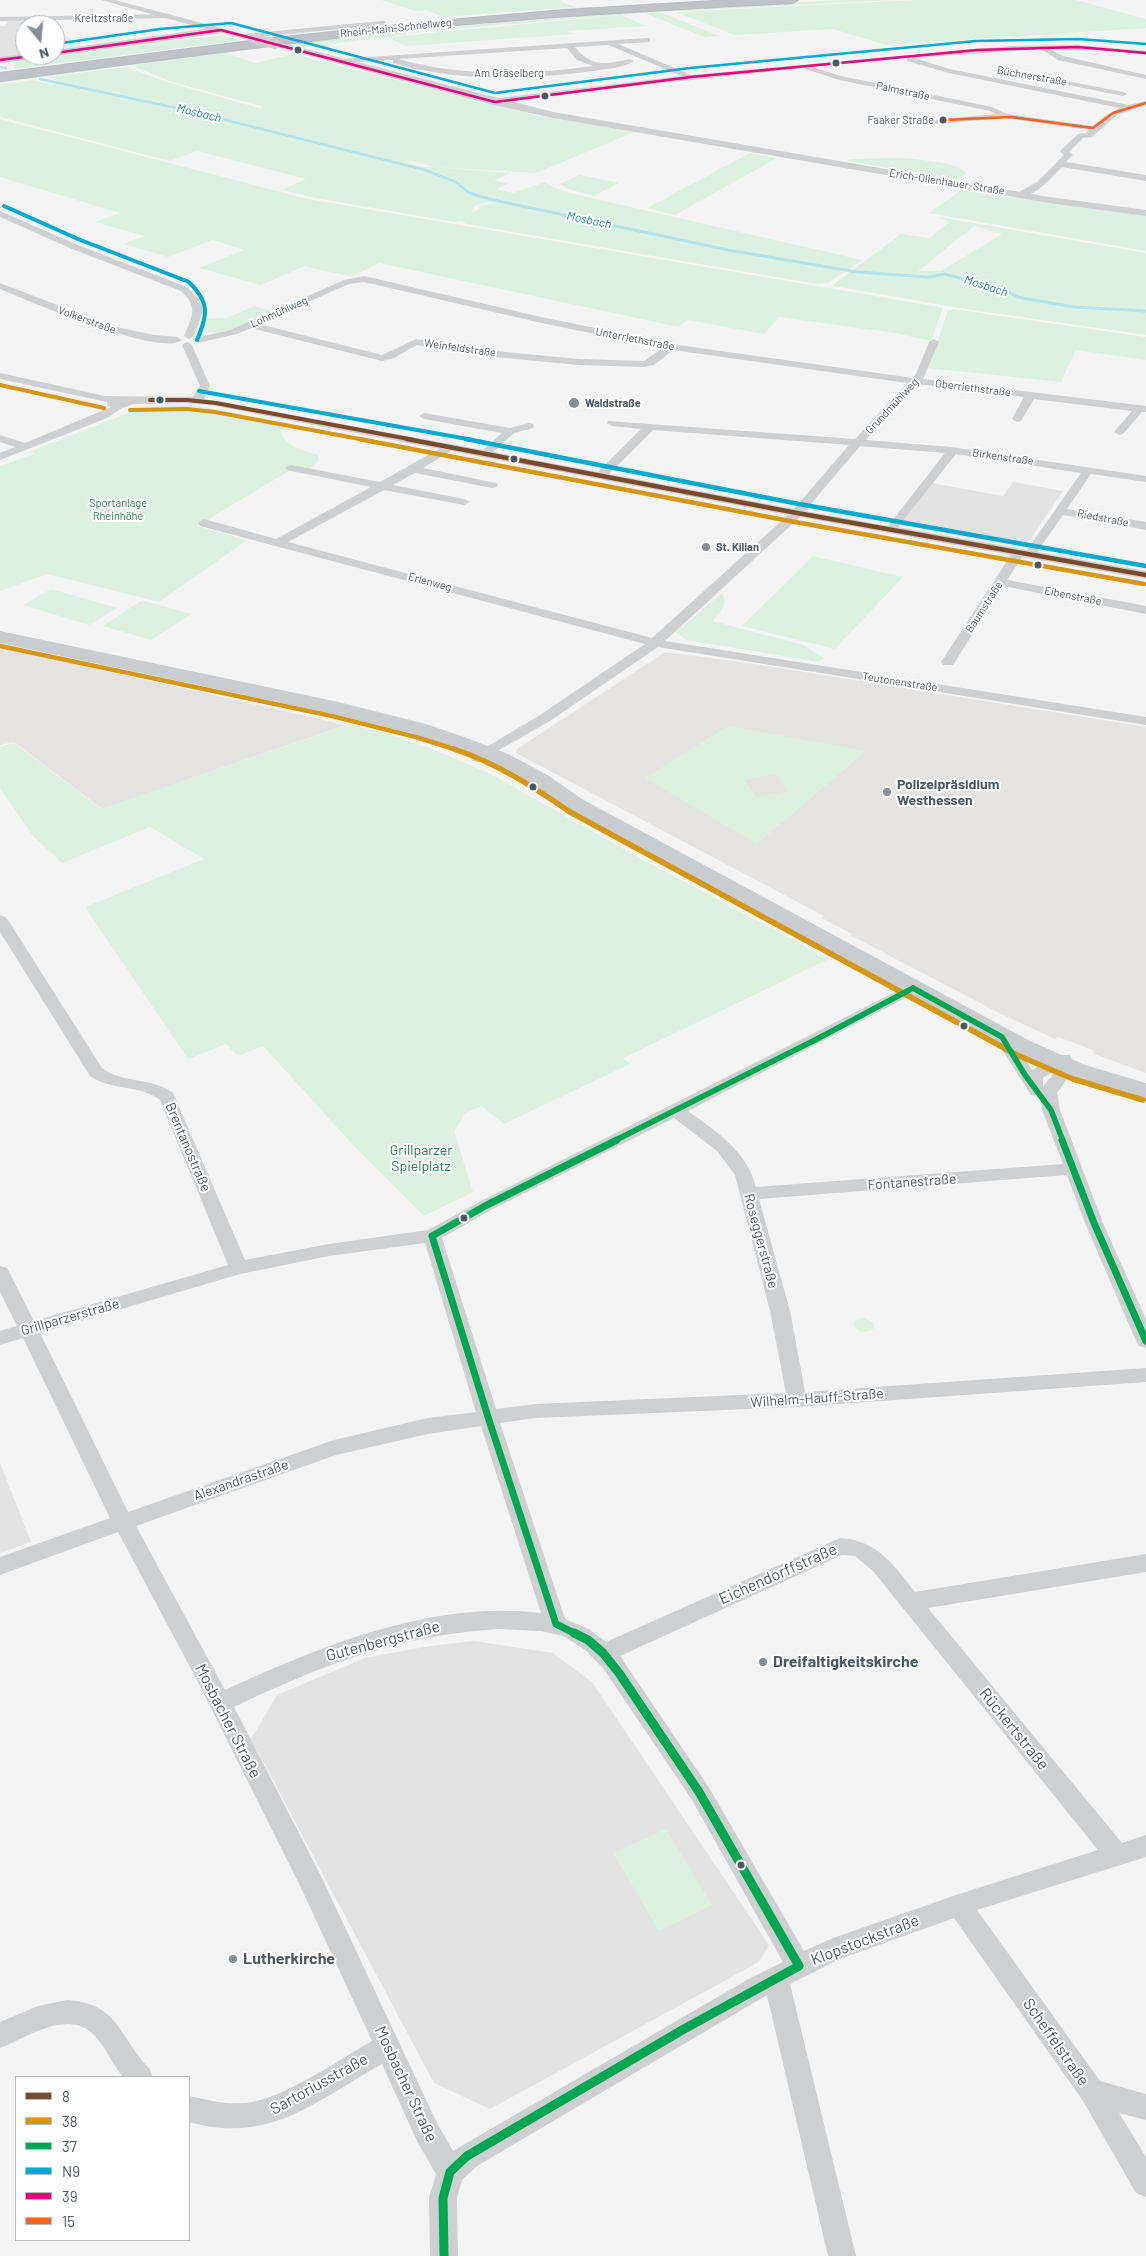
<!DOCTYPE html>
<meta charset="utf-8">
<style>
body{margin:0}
#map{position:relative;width:1146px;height:2256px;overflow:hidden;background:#f4f3f3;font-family:Barlow,sans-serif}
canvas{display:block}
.legend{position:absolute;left:15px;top:2076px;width:175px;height:165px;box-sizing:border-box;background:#fff;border:1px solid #b7bcbf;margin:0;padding:6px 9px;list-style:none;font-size:15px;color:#4b575f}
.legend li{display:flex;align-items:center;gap:10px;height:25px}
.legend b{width:25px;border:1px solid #b7bcbf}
.north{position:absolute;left:15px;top:15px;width:50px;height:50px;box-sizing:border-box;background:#fff;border:1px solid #b7bcbf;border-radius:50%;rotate:163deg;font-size:14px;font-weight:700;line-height:20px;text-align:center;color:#4b575f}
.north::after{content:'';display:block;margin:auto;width:18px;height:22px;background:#868e93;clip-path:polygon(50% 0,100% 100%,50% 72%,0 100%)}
</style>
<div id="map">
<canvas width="1146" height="2256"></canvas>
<ul class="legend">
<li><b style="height:6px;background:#7a4b2a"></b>8</li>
<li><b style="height:6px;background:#d59613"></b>38</li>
<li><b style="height:6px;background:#00a651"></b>37</li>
<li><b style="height:6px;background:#00a9ce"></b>N9</li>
<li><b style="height:6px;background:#e5007d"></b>39</li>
<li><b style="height:6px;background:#f26522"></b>15</li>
</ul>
<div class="north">N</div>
</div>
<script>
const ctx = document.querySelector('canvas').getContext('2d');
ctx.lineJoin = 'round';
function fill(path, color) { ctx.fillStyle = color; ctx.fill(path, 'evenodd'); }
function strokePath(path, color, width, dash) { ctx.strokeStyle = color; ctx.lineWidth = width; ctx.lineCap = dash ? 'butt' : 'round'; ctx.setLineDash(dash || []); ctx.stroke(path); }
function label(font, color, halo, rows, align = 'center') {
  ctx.font = font + ' Barlow,sans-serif'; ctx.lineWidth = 4; ctx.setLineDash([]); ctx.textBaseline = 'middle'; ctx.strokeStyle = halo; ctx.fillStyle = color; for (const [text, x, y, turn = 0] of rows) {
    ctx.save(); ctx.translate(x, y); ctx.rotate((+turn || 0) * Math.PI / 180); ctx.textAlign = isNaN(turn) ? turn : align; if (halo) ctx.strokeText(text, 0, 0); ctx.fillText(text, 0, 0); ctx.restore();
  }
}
fill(new Path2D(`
 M0,647L346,725L102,809L14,742L0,745Z
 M665,652L755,664L1146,727V1073L1094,1054L1093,1050L1058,1037L1055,1039L1001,1014L850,935L852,934L822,918L824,916L516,753L517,749Z`), '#e4e3e1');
fill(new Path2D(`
 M9,20H35L32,25H25V36L21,42L25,45V54L0,58V26H5Z
 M1013,482L1063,491L1024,548L900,525L932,483L1003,496Z
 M0,1463L31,1542L0,1553Z
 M474,1641L553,1653L592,1682L769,1945L759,1962L490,2109L434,2083L251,1739L277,1695L365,1658L430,1646Z`), '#e2e2e3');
fill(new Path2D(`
 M381,0H564L560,1L575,7L443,17L426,10L416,11Z
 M837,0H895L660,12L719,36L704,37L644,13L439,30L307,47L284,43L565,16Z
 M916,0H1076L1146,19V28L886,45L833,29L735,35L676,12Z
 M621,15L646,26L567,31L574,34L406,46L387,37Z
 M67,36L81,46L55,50V37Z
 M220,36L243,40L13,69L19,60L149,42Z
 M264,45L225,53L255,63L294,54L535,115L635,132L536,173L432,167L410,160L406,161L417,166L512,173L494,180L508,184L496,189L513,193L545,182L557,189L570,193L862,260L828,283L817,284L466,224L462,221L454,222L310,197L282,190L306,179L197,151L170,161L0,117V84L31,80L52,84L58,80L46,77L126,67L167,82L259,108L264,107L172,82L130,65L0,83V79ZM496,199L601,222H602L599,224L499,202L480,206L479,209L472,212L475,206Z
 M0,119L308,199L934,306L942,308V311L931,341L895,333L779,317L764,334L688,320L679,327L379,263L351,277L305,266L261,285L199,268L244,250L213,240L168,257L123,244L144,236L95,222L120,213L0,177Z
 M750,153L777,158L675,215L647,208Z
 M897,158C912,159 958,161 966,173L958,180L847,161L850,159Z
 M580,175L619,183L594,196L568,189L559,184Z
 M961,190L1146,216V251L929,213Z
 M939,217L1146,253V335L965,309L834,286L833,285L901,234L930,238L949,222ZM974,226L1002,234L941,271H918Z
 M254,306L271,311C255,318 217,342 201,329L204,319L227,318Z
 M953,309L1146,337V360L1076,350L1061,382L928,368L948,311Z
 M167,405H194L290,424L280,431C285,447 304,450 318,455L319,461L304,474L289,471L197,526L247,540L159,602L47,574L0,591V466L36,453L29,452L133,411Z
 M813,556L903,577L835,649L742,626Z
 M51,589L117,608L89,625L23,605Z
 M722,593C729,606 720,611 713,621L803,645L824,658L819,662L686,640L676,632Z
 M142,600L191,614L151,640L103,626Z
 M350,724L394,736L445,754L494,776L629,852L829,959L623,1058L630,1064L504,1124L482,1106L465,1113L454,1131L473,1192L424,1216L353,1145L263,1046L238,1056L226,1044L188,1059L85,907L204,859L150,827L62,863L33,836L0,788V747L14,743L101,809Z
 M728,726L866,751L757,844L645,778ZM776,774L788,791L757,797L744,780Z
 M865,1317L874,1324V1328C866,1334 859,1333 853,1325L854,1321Z
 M666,1829L712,1905L659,1931L613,1853Z`), '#dbf0e1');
strokePath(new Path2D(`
 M0,67L6,68
 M40,79L186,110L425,170L456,182L468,192L477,195`), '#b3e2ea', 2.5);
strokePath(new Path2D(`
 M473,194L489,199L728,250L857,272L929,277L944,274L1004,289L1017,297L1074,307L1146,311`), '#b3e2ea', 3);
const motorway = new Path2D(`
 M729,0H798L793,3C670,9 548,16 425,28C283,43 142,62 0,81V73L266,39L426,22L564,10Z`);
strokePath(motorway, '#b9bec2', 2);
fill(new Path2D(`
 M171,14V18H168L0,21V17Z
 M382,21H385V25L243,38L239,36L243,34Z
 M647,38H650V42L618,44L691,75L1010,46L1078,45L1146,51V55L1112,51L1049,49L1063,56L1146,75V79L1058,60L1041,49L914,58L950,69L1129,105L1146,101V105L1117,115L1092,137L1083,138L1069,152L1073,155L1066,162L1146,175V181L1062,167C1052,177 1035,198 1019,196V192L1037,182L1064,155L1060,152L1061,150L1078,134L1086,133L1089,130L1005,118L924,125L920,123L921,121L996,114L990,111L839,80L803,68L599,90L495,104L491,102L492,100L507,97L682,76L608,45L575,47C592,68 606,64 630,59L634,61C624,68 605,69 593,71C526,80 459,82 393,63V60L342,63L338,61L342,59ZM567,48L577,60L593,66C528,75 462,77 398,59ZM907,58V61L949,73L1120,108L1105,116L1093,126L1007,114L992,107L841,76L812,67Z
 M1005,69L1123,92L1127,94L1123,96L1008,73L1004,71Z
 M0,211L78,245L187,287L200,301L203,311L194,336L189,339L184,336C193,316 198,307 181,291L72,249L0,217Z
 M364,276L537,316L671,344L913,378L916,374L929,342L934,339L939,342L923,379L1146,406V412H1142L1123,434L1119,435L1114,432L1132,411L1034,399L1021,421L1017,422L1012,419L1024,397L918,384L866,440L951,447L1146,476V482L1091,474L1067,509L1146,522V530L1063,515L1037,552L1146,571V579L1022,557L1007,580L1146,606V614L1003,586L953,665H943L941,662L1011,555L800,517L665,641L1146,717V725L658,647L550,721L478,762L473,761L471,758L473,755L540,715L645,644L200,526L198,523L204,519L276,539L371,487L287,470L285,468L287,466L291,465L380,482L439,449L216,406L187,403L134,404L122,408L107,418L0,460V453L15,447L0,442V435L25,443L111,407L108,406L107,402L0,379V373L105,396L193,397L200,386L182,345L187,342L192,345L210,386L204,399L483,450L502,433L424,419L419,416L424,413L510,428L529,423L533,424L534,426L533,428L514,433L493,452L598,472L641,429L612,426L607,423L608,421L855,439L907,383L673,350L654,365L644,367L578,365L464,354L417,345L394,358L382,361L251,328L237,334L198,343L193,340L194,338L230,330L344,280ZM364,282L537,322L663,348L644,361L578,359L464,348L416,339L382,355L259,324L349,284ZM653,430L849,445L794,509L609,474ZM860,446L945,453L888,526L805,511ZM451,451L788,515L652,638L288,542L384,490L464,505L470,502L464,499L393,485L415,473L492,488L496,487L498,485L496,483L423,468ZM956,454L1081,473L1027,550L898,527Z
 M0,283L112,326L154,335L177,337L182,340C162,358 26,300 0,289Z
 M0,915L5,917L8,920L102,1068C123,1084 152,1077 173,1093L245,1260L329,1244L428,1230L479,1202L913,983L919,985L921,988L919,991L688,1111C717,1132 747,1151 756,1187L1063,1164L1042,1110L1040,1096L1031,1095L994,1037L996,1033H1008L1032,1070L1058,1055H1070L1075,1068L1057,1093L1060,1110L1103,1223L1146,1319V1348L1139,1346L1136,1341L1085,1223L1067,1175L759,1199L790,1311L805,1392L1146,1368V1382L797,1407L536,1418L500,1423L565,1619L589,1629L606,1642L840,1538C877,1540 894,1565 915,1592L1146,1554V1572L928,1608L1122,1843L1146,1835V1857L977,1910L1100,2081L1146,2094V2120L1119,2113L1146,2157V2197L1136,2193L1083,2101L954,1918L840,1959L790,1984L856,2256H828L767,1995L477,2166L462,2180L457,2198L458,2256H430L429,2198L436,2174L417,2141L382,2064C316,2101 269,2145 189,2122V2096C208,2100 226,2105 245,2103C282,2100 338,2060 372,2041L302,1890L199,1684L118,1532L0,1575V1557L110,1518L23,1338L0,1345V1331L17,1326L0,1292V1266L7,1268L34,1321L228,1265L160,1100C139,1084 111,1091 90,1076L0,932ZM1057,1069L1043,1087V1078ZM674,1118L717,1151L735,1175L770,1311L786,1393L536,1404L496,1409L442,1238L491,1210ZM425,1243L476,1412L428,1418L334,1440L128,1512L40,1333L240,1274L329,1256ZM481,1426L541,1613C432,1600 323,1645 225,1690L136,1526L336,1455L428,1434ZM842,1555L855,1556L873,1571L1098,1850L959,1894L833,1938L804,1951L708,1786L620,1656ZM498,1629L541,1631L563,1636L584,1649L603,1668L692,1800L783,1962L745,1981L453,2151L437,2123L320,1874L234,1707C324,1664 397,1636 498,1629Z
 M67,2000C120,2004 118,2036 149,2068L153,2077H123C112,2064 106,2047 94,2035C67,2008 27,2038 0,2048V2022L38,2006Z`), '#cecfd1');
fill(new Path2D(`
 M101,0H115L258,38L253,41L222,33L55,56L52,55H55V50L205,29Z
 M275,41L553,112L1049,197L1146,210V216L1049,203L553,118L494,105L272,46L270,44Z
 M25,54L44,55L39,58L0,63V57Z`), '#cecfd1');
fill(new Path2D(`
 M0,631L334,701L426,724L467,738L508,754L546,774L582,799L1030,1041L1085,1065L1146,1083V1101L1081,1082L1025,1060L566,809L530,784L492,763L452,747L411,733L334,714L0,643Z`), '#cacdcf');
fill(motorway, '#bfc3c8');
strokePath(new Path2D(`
 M253,38L275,44`), '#cecfd1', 10);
strokePath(new Path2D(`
 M150,400H187L216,403L414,440`), '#7a4b2a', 4);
strokePath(new Path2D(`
 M407,439L797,513L1146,575`), '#7a4b2a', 4.5);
strokePath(new Path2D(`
 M0,385L104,408
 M130,410L187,409L215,412L365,440`), '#d59613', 4);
strokePath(new Path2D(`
 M359,439L795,522L1144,584
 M0,646L332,716L416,737L457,750`), '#d59613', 4.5);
strokePath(new Path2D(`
 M454,749C496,763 534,787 570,812L1017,1055L1073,1079L1143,1100`), '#d59613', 5.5);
strokePath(new Path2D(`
 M913,988L1002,1037L1025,1075L1051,1110L1063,1141
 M614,1141L817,1039L913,988`), '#00a651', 5.5);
strokePath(new Path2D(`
 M1062,1140L1094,1223L1146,1341
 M432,1236L485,1206L617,1140
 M432,1236L488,1417L556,1624
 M556,1624L576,1634`), '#00a651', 7);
strokePath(new Path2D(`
 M574,1633L588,1640L603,1653L619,1673L699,1792L799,1966
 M450,2172L467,2156L684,2029L799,1966
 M444,2256L443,2198L450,2172`), '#00a651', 9);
strokePath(new Path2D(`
 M55,44L160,29L231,23L495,93L690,68L976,41L1078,39L1146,44`), '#00a9ce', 2.5);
strokePath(new Path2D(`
 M4,206L78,239L189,282C210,303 208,314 197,340
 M199,391L473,440`), '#00a9ce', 4);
strokePath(new Path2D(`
 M466,439L799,504L1146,566`), '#00a9ce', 4.5);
strokePath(new Path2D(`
 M55,53L221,30L495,102
 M0,60L39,55
 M495,102L691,77L977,50L1078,47L1146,53`), '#e5007d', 2.5);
strokePath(new Path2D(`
 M943,120L1011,117L1093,128
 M1093,128L1113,113L1146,103`), '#f26522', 2.5);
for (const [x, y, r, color] of [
 [298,50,4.5,"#4b575f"],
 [836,63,4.5,"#4b575f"],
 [545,96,4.5,"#4b575f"],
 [943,120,4.5,"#4b575f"],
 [160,400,4.5,"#4b575f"],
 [574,403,6,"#868e93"],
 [514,459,4.5,"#4b575f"],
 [706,547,5,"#868e93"],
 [1038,565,4.5,"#4b575f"],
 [533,787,4.5,"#4b575f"],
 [887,792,5,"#868e93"],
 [964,1026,4.5,"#4b575f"],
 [464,1218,4.5,"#4b575f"],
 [763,1662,5,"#868e93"],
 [741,1865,4.5,"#4b575f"],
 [233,1959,5,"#868e93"]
]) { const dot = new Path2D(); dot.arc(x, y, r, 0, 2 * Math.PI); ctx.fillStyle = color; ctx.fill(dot); strokePath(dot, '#fff', 2); }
label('11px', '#4b575f', '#fff', [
 ["Kreitzstraße",104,18],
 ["Rhein-Main-Schnellweg",396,28,-6],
 ["Am Gräselberg",509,73],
 ["Büchnerstraße",1032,76,10],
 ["Palmstraße",903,91,12],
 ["Erich-Ollenhauer-Straße",947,182,9],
 ["Lohmühlweg",279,312,-24],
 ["Volkerstraße",87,320,20],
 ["Unterriethstraße",635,339,11],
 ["Weinfeldstraße",460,348,8],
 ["Oberriethstraße",973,388,7],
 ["Grundmühlweg",892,406,-47],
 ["Birkenstraße",1003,457,8],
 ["Riedstraße",1103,518,11],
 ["Erlenweg",430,582,15],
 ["Eibenstraße",1073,596,11],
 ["Baumstraße",984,607,-57],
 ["Teutonenstraße",900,682,9]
]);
label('11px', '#4b575f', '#fff', [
 ["Faaker Straße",934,120]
], 'right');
label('bold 11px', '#4b575f', '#fff', [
 ["Waldstraße",585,403],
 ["St. Kilian",716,547]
], 'left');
label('11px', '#207c48', '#fff', [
 ["Sportanlage",118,503],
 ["Rheinhöhe",118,516]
]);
label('italic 12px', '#177e8f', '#fff', [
 ["Mosbach",199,113,14],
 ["Mosbach",589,220,12],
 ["Mosbach",986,286,18]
]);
label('bold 14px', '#4b575f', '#fff', [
 ["Polizeipräsidium",897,784],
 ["Westhessen",897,800]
], 'left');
label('14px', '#4b575f', '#fff', [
 ["Brentanostraße",188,1147,67],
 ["Fontanestraße",912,1182,-4],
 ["Roseggerstraße",761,1241,75],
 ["Grillparzerstraße",70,1317,-16],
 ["Wilhelm-Hauff-Straße",817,1398,-4],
 ["Alexandrastraße",241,1480,-19]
]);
label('14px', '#207c48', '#fff', [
 ["Grillparzer",421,1150],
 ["Spielplatz",421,1166]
]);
label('16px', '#4b575f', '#fff', [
 ["Eichendorffstraße",778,1574,-24],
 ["Gutenbergstraße",383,1641,-15],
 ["Mosbacher Straße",228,1721,63],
 ["Rückertstraße",1014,1729,51],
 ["Klopstockstraße",865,1940,-21],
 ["Scheffelstraße",1056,2042,55],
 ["Sartoriusstraße",319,2084,-29],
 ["Mosbacher Straße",406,2084,65]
]);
label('bold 16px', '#4b575f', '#fff', [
 ["Dreifaltigkeitskirche",773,1662],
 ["Lutherkirche",243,1959]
], 'left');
</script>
